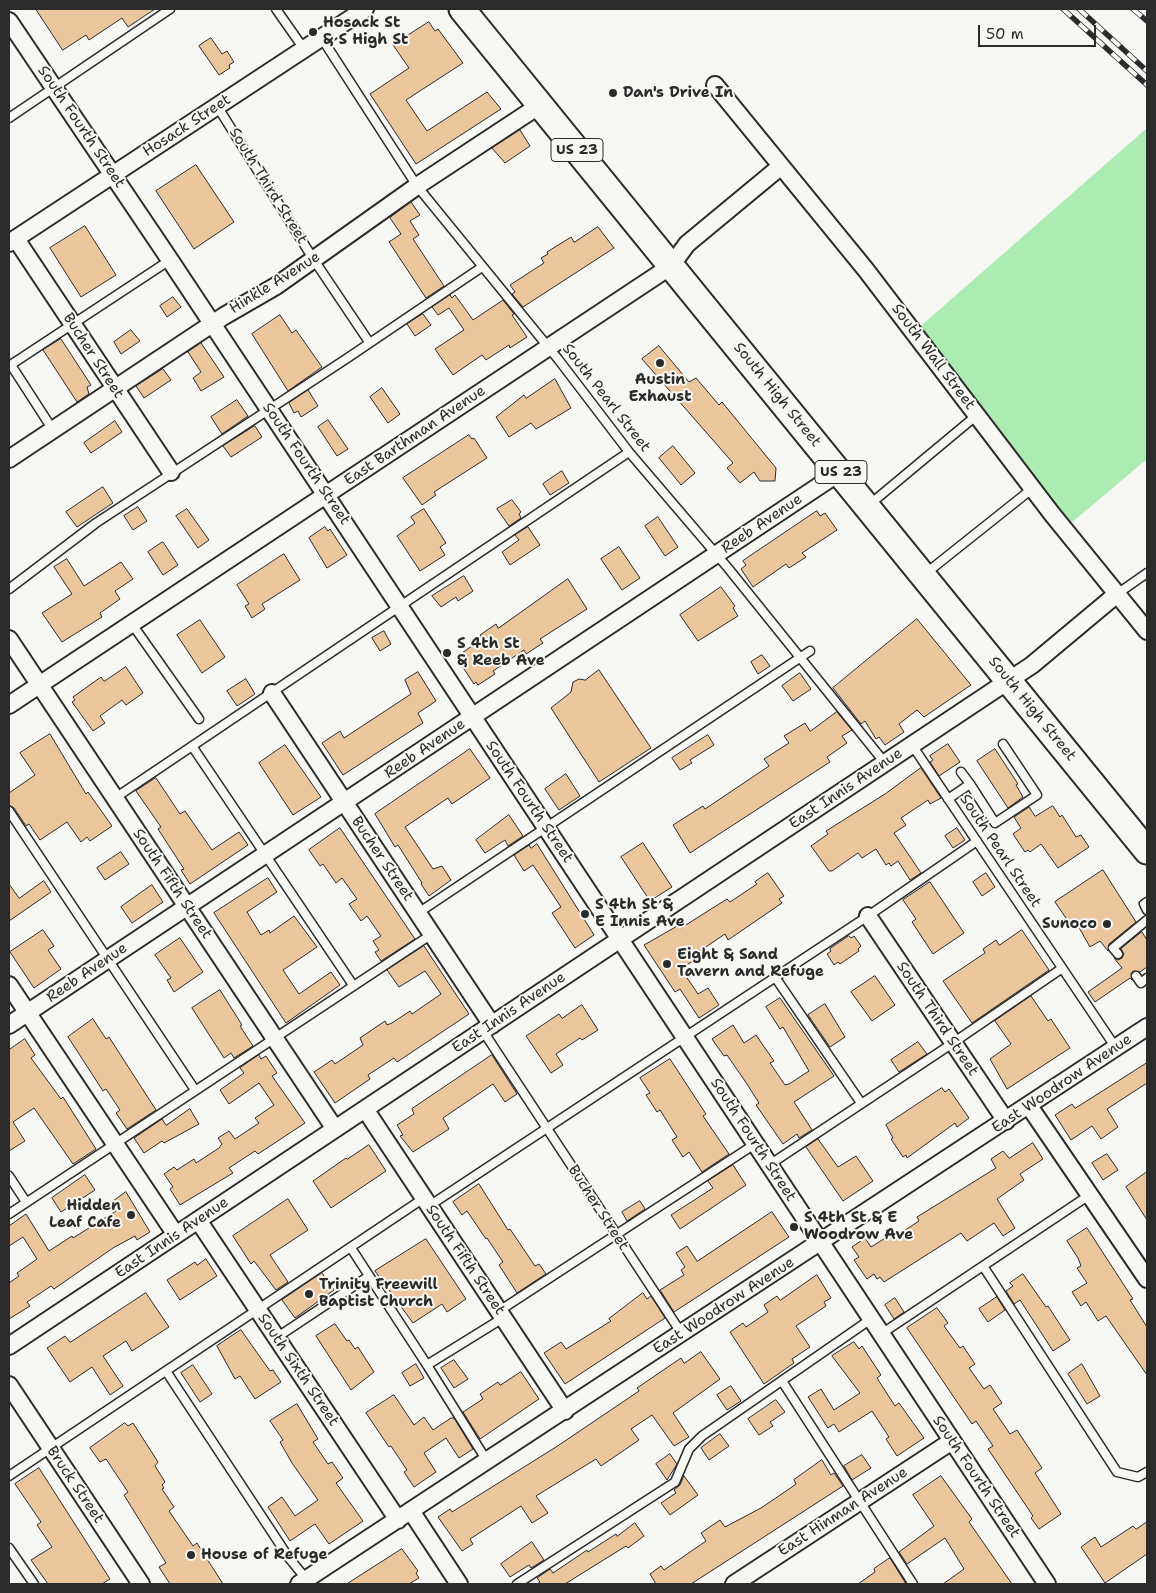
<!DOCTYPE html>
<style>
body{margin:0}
#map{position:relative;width:1156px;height:1593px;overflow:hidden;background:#f6f6f2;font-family:"Shantell Sans",sans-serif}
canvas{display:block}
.frame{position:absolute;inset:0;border:10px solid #2b2b2b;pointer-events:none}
.scale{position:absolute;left:978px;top:25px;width:118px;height:22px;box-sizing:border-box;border:2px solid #2b2b2b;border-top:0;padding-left:6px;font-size:15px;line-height:18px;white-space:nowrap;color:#2b2b2b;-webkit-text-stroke:4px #f6f6f2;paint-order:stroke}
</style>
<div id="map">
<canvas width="1156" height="1593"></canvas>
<div class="frame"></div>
<div class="scale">50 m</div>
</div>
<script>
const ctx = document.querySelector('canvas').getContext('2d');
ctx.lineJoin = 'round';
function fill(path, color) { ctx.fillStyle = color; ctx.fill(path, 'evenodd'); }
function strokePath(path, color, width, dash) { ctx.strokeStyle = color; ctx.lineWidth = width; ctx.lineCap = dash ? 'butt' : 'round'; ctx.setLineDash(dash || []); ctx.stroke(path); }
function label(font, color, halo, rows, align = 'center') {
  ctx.font = font + ' "Shantell Sans",sans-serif'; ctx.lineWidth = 4; ctx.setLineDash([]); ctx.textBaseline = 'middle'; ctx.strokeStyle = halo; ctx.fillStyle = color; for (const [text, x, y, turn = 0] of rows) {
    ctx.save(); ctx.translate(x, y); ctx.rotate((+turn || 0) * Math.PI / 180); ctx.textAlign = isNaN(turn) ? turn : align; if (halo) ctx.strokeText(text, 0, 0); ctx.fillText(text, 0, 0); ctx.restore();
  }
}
fill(new Path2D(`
 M1147,128V459L1070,524L915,331Z`), '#acebb2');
const building = new Path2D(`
 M36,9H155L128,27L122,18L89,40L86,35L63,50Z
 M429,22L435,31L438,29L463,63L406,100L427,131L487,92L501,109L416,164L370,94L409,68L393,45Z
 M211,38L222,54L227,51L234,62L229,65L230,68L219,75L199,46Z
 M520,130L530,146L505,163L492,148Z
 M196,165L234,222L194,249L156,191Z
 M411,202L420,215L410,221L419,235L413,239L444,286L426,298L389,242L401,234L390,218Z
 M85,226L116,275L81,297L50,248Z
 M598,227L614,248L523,307L512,294L515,292L510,285L544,263L541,258L548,254L547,252L571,237L574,242Z
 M450,295L452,298L455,295L473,320L503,300L514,314L512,315L527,337L510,348L509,345L486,360L482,355L453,375L435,349L464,330L449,308L438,315L432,307Z
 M173,297L181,307L167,317L160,306Z
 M423,314L431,325L415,336L407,324Z
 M280,315L292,333L296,330L322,367L288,391L252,334Z
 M131,330L140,341L121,354L114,342Z
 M61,339L91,385L87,387L89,394L77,402L43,350Z
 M201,343L224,377L201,391L193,378L201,372L188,352Z
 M659,346L689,382L696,378L719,405L722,402L776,468L775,481H760L754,472L740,483L727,468L733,463L642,359Z
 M163,369L171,380L144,398L136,386Z
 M555,379L571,408L536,429L531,423L509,437L496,417L524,395L526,398Z
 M382,388L400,414L388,423L370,397Z
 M308,390L318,406L301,417L298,411L294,413L289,403Z
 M237,400L248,416L222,434L211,417Z
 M328,420L348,449L337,456L318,427Z
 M115,421L122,432L91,453L84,443Z
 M255,426L262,437L231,457L223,446Z
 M469,435L472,439L474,438L487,458L434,492L436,495L422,505L403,478Z
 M673,446L695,473L681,485L659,458Z
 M562,471L569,483L550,495L543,484Z
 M103,487L113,503L77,527L66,512Z
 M512,500L521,512L519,514L521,518L509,526L497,509Z
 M138,507L147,521L133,530L124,516Z
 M187,509L209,540L198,548L176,516Z
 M424,509L446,543L440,547L445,555L420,571L397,536L415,523L411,517Z
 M817,511L820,516L825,513L837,530L802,553L806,557L789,568L786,564L753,587L741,569L746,565L743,561Z
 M658,517L678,547L665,556L645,526Z
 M325,527L328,531L330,529L347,555L327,568L309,538Z
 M528,527L540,545L510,565L502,552L519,540L515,535Z
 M163,542L178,565L163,575L148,552Z
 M619,547L640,578L622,590L601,559Z
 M284,554L300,580L262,604L265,609L252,618L245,606L249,604L237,585Z
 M67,559L84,586L121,562L133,579L115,591L120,599L100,613L102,617L62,642L42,613L72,594L54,567Z
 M464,576L473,591L458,601L456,597L441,607L432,596Z
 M568,579L587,609L540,639L543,643L526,654L524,650L493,671L495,674L478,685L476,682L474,684L456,657L482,639L480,635L496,624L498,628Z
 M721,587L735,606L733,608L738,616L698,641L680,615Z
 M917,619L971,685L924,717L917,710L899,724L904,732L885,745L879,737L876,739L865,721L861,724L833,688Z
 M200,620L225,657L202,673L177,635Z
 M384,631L391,644L380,651L372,638Z
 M762,655L770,666L758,674L751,662Z
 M126,667L143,693L126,705L122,700L100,716L105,723L93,731L72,702L75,700L73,697L101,677L104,681Z
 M599,670L651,748L599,782L551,708L571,692L573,682L579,679L585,680Z
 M418,672L436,701L418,713L423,723L343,775L322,743L340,731L344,738L411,694L405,680Z
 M800,673L811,689L793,701L782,686Z
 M246,679L255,694L237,706L227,691Z
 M837,712L852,730L842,736L847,743L827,757L830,762L690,853L673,825L703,806L705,809L769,766L764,759L789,743L784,736L805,723L810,731Z
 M50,734L86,794L88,792L112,826L90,841L87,837L81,842L67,822L40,840L29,824L26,826L14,808L9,805V793L35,775L20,753Z
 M708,735L714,745L690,760L692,763L680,770L672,758Z
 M948,744L960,762L939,776L930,762L933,760L930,756Z
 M285,745L321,797L293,815L259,763Z
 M470,749L490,778L452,804L448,798L405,827L433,869L442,866L451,880L429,896L421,884L422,883L398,845L395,847L375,814Z
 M995,749L1018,784L1016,785L1023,797L1008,808L977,761Z
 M921,768L941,798L930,804L928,800L901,818L906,825L894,833L921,873L910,880L898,861L891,866L889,863L886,865L876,849L862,858L858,853L832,871H829L811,846L828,834L826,831L885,794Z
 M566,774L580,796L559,810L545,789Z
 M156,778L180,814L185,811L212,850L239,832L248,845L190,884L181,870L184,869L158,829L161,827L136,791Z
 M1053,806L1060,817L1062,815L1076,837L1081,835L1089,847L1058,868L1041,844L1030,852L1028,850L1025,852L1013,834L1021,828L1014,817L1029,807L1035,816Z
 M509,815L523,836L508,846L505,840L485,853L476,840Z
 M340,828L415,939L381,961L375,952L379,950L373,941L381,936L367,916L361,921L349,904L357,899L342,878L336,883L323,864L320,866L309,850Z
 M957,828L965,840L953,848L945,836Z
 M643,843L672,887L650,901L621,857Z
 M537,844L594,935L575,948L552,913L561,907L533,865L524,871L514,855L529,845L531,848Z
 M121,852L129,864L105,880L97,868Z
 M1103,870L1136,922L1109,944L1108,951L1100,941L1090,947L1077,924L1072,927L1055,902Z
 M768,873L784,896L779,899L782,903L728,940L725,934L697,953L700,956L681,969L698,994L708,988L719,1005L699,1018L680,989L675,992L644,945L679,925L681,928L727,899L730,902L757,884L755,882Z
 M986,873L995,887L982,896L973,882Z
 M268,878L277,892L247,912L261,935L269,930L270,933L294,916L317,947L283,970L299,994L331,972L340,985L286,1023L214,913Z
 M44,881L51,892L9,921V884L19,898Z
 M930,882L964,933L933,954L912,922L916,919L903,900Z
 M152,885L163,902L132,923L121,907Z
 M43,930L54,946L48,950L61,969L34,988L10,952Z
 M1022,930L1049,970L972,1023L943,981L985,953L983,949L996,940L999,945Z
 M1142,932L1147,940V967L1140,972L1133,971L1131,974L1132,980L1130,978L1095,1002L1088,992L1122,968L1114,958L1118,960L1122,958L1124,954L1121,949Z
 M849,936L851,938L854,936L861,946L858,949L859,951L840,964L838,962L834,965L827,954L831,951L830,949Z
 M180,938L203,972L174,992L167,980L171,978L155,955Z
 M424,946L469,1014L397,1062L394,1058L368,1075L370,1079L335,1103L314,1072L332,1060L335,1064L363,1045L360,1038L385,1021L387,1025L392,1023L410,1011L412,1014L441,994L425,971L399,987L387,970Z
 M875,976L895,1005L872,1021L851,992Z
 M220,990L242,1025L240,1026L253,1046L234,1058L231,1053L224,1058L192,1008Z
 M1031,996L1048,1021L1051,1019L1070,1048L1007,1089L990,1059L1011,1044L995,1021Z
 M780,998L834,1076L794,1102L812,1130L799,1138L797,1134L783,1144L756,1105L759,1103L747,1084L727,1055L724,1056L712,1039L733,1025L744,1043L756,1035L774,1061L770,1063L785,1085L789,1084L809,1071L783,1027L780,1029L766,1007Z
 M825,1004L845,1037L830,1047L808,1015Z
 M582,1005L598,1030L582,1040L580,1038L556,1054L563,1065L551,1073L526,1036L559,1014L562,1018Z
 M93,1019L106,1039L109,1037L156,1110L127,1129L116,1113L120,1110L106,1089L103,1091L68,1037Z
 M25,1039L35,1055L31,1058L61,1099L63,1097L96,1149L73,1164L34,1108L13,1122L25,1141L9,1151V1050Z
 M918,1042L927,1054L899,1072L891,1060Z
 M259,1055L261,1059L266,1056L277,1073L272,1076L305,1123L258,1154L255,1151L229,1168L233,1173L180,1205L170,1189L173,1187L164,1174L174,1167L177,1170L194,1159L196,1163L219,1148L222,1144L218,1138L229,1131L235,1139L259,1123L255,1118L274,1105L259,1083L229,1104L220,1090L244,1073L240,1068Z
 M492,1055L517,1094L505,1102L493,1084L443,1118L449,1129L413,1152L400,1136L403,1135L397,1125L414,1114L412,1109Z
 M670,1059L706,1114L703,1116L729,1154L702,1172L689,1152L683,1157L672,1140L677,1137L660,1110L657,1112L646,1095L650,1093L640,1078Z
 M1147,1063V1083L1107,1109L1118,1127L1101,1139L1092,1126L1071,1140L1055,1115L1072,1104L1075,1108Z
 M942,1088L945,1092L949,1089L969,1118L957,1127L955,1123L907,1158L906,1155L903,1157L891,1139L893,1138L886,1125Z
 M190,1109L199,1124L164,1143L162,1141L144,1153L134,1138L162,1119L166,1125Z
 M818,1139L838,1167L856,1156L873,1181L843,1201L806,1147Z
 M1033,1143L1043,1159L1020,1174L1024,1180L997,1199L1015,1228L1003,1236L994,1223L967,1241L961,1233L884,1282L880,1277L877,1279L874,1274L867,1279L854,1260L859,1257L852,1247L865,1238L871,1247L890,1235L893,1238L919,1221L917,1217L996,1168L991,1159L1003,1151L1009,1158Z
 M369,1145L386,1171L331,1208L313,1181L346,1158L347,1159Z
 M1107,1154L1118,1170L1103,1180L1092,1163Z
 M733,1165L746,1185L680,1229L671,1215L713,1188L708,1181Z
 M1147,1172V1220L1126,1187Z
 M85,1175L95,1190L61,1212L52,1198Z
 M479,1184L508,1230L510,1229L535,1266L539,1264L546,1274L517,1293L499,1265L503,1262L487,1238L486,1239L467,1211L462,1215L453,1202Z
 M126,1192L150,1232L137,1240L135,1236L113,1248L54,1289L51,1286L27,1302L30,1306L9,1319V1283L19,1276L17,1273L37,1259L23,1237L9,1246V1226L26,1214L49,1251L72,1236L73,1238L116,1211L111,1203Z
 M288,1199L308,1230L270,1255L288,1282L276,1290L254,1261L251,1264L233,1236Z
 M640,1201L645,1209L627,1221L622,1212Z
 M772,1212L789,1237L674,1312L660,1290L684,1275L681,1270L685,1267L676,1253L687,1246L697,1261Z
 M1087,1228L1133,1299L1130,1300L1147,1327V1375L1106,1316L1098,1321L1086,1302L1081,1306L1072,1292L1087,1283L1077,1268L1081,1266L1078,1258L1067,1241Z
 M426,1239L466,1299L447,1312L442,1304L413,1323L375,1271Z
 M206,1259L217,1276L180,1300L167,1280L195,1262L197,1265Z
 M322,1273L334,1290L295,1318L282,1300Z
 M1023,1274L1046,1307L1048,1306L1070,1340L1053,1351L1020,1300L1014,1304L1006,1291L1013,1286L1010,1283Z
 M817,1275L831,1298L824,1302L826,1306L796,1326L810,1347L792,1359L794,1363L764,1384L730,1332L743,1323L746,1327L768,1312L764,1305L777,1296L780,1300Z
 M146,1293L169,1327L132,1351L126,1341L103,1356L123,1386L110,1395L92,1367L70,1382L47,1348L65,1336L70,1342Z
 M643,1293L647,1299L651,1296L665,1318L565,1384L544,1353L561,1342L566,1349L611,1321L609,1319Z
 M997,1297L1005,1310L988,1322L979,1309Z
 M895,1298L904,1312L894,1319L885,1305Z
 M937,1308L948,1323L944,1326L960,1348L963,1346L975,1364L969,1368L984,1389L990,1385L1002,1403L993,1409L1010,1434L1017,1430L1042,1468L1035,1473L1061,1514L1039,1529L1031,1518L1033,1516L988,1449L993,1446L976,1421L972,1424L907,1328Z
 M335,1324L347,1341L349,1340L355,1349L358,1347L374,1372L351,1390L316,1336Z
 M241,1330L270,1371L273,1370L281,1382L255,1399L240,1376L235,1379L217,1346Z
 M854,1342L859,1349L862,1346L881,1375L877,1378L895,1406L899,1403L924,1438L897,1456L886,1439L889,1437L872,1411L839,1432L834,1424L828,1428L808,1397L821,1389L834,1410L860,1393L832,1356Z
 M701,1352L720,1379L673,1413L689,1437L674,1446L652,1415L631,1429L639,1440L601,1466L596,1459L536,1496L548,1513L532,1523L521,1506L470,1539L473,1544L462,1551L438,1517L450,1509L452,1512L556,1447L639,1391L637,1388L681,1358L684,1363Z
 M454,1360L468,1379L454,1388L441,1368Z
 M416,1364L424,1378L410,1386L402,1373Z
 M1082,1364L1100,1396L1087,1404L1068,1374Z
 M193,1365L212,1394L200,1402L181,1373Z
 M521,1372L539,1399L480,1439L463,1412L483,1399L480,1394L498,1382L500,1385Z
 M731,1386L741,1401L727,1410L717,1395Z
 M394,1395L414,1425L424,1417L433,1430L451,1418H454L473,1449L459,1458L446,1438L424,1453L436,1472L414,1487L404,1472L407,1470L391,1446L389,1447L366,1413Z
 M776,1400L785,1412L770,1422L773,1426L759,1435L748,1419Z
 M297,1404L318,1439L313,1442L328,1464L332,1462L343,1478L336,1483L363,1521L329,1544L315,1524L290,1541L268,1507L282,1497L295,1516L318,1500L292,1463L280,1442L283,1440L270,1421Z
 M125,1423L128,1426L133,1423L158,1462L155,1466L165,1482L162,1485L164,1488L162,1489L174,1507L169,1511L193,1546L197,1543L223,1584H170L159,1567L166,1563L124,1495L128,1492L106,1459L100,1462L90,1448Z
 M720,1434L729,1446L709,1460L701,1448Z
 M670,1454L677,1464L667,1480L656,1464Z
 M862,1455L871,1468L852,1480L844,1466Z
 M822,1460L831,1475L834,1473L843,1486L691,1584H656L650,1574L661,1566L664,1570L706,1541L701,1533L720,1520L725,1527L761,1508L789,1489L796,1484L794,1480Z
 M39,1468L110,1579L102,1584H48L31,1560L52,1547L37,1525L41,1522L15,1484Z
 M684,1476L698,1495L670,1515L661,1503L676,1493L674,1490L680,1485Z
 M941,1476L972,1519L969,1522L1012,1584H943L964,1569L945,1538L907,1564L899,1552L934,1526L913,1495Z
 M1147,1522V1554L1105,1583L1081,1547L1095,1537L1101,1547L1133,1526L1136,1529Z
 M635,1523L644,1536L628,1548L626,1546L565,1584H537L540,1582L537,1578L550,1569L553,1573L587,1550L588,1552L616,1534L617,1536Z
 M532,1542L544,1560L531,1568L529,1565L510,1577L501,1564Z
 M402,1549L418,1571L416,1573L419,1578L409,1584H347Z
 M890,1558L906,1584H858L875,1572L874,1569Z`);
fill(building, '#ebc69c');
strokePath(building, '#2b2b2b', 1);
const service = new Path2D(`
 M276,9L304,49
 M321,37L417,186L558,359L629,452L728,568L885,763
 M217,106L314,260L369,342
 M9,118L170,9
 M11,365L53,430
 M9,366L170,260
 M869,505L977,415
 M925,574L1033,488
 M9,589L96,523L346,359L482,267
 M1117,594L1147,573
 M132,624L199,719
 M912,745L1116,1048
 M192,746L353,985
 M970,784L995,823L1037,795L1003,744
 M115,798L629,452
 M948,799L970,784L961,772
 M9,811L195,1090
 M1147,902L1144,904L1147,910
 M418,913L810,651
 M1118,954L1113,948L1147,920
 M1136,976L1141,983L1147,978
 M775,977L861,1103
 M483,1031L682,1334
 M769,1165L941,1051L1061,969
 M9,1176L26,1202
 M429,1206L868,916L977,841
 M9,1214L432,934
 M351,1248L427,1365
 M983,1266L1117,1472L1138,1477L1147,1472
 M499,1311L755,1144
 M881,1334L1088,1196
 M276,1338L369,1276
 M166,1371L289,1558L307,1580
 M782,1381L913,1584
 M487,1461L427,1365L503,1318
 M9,1476L424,1198
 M9,1548L34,1584
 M517,1584L675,1482L689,1449L702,1436L871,1319`);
const minor = new Path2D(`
 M9,21L170,260L1047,1584
 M715,85L866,270L1052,514L1147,631
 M16,239L171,472
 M9,243L365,9
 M9,459L224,316L276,286L417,186L540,105
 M9,639L335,1129
 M272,693L492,1025
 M9,705L671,266L687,244L780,167
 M868,916L1006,1121
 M9,985L176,1235
 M9,1025L840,472
 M1029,1106L1147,1279
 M365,1109L565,1411
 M198,1220L398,1520
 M9,1346L1032,665L1117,594
 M9,1385L141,1584
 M411,1511L459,1584
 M299,1584L1147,1027
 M734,1584L952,1441`);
const primary = new Path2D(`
 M462,9L1147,851`);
strokePath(service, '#2b2b2b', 11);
strokePath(minor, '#2b2b2b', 20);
strokePath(primary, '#2b2b2b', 29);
strokePath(service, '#f6f6f2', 8);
strokePath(minor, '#f6f6f2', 16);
strokePath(primary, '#f6f6f2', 25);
const rail = new Path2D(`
 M1063,9L1147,85
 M1079,9L1147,71
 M1133,9L1147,21`);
strokePath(rail, '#2b2b2b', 5.5);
strokePath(rail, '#f6f6f2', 4, [11]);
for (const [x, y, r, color] of [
 [313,32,5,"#2b2b2b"],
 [613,93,5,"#2b2b2b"],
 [660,363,5,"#2b2b2b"],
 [447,653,5,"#2b2b2b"],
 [585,914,5,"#2b2b2b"],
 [1107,924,5,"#2b2b2b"],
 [667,964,5,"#2b2b2b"],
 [131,1215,5,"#2b2b2b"],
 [794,1227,5,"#2b2b2b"],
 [309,1294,5,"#2b2b2b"],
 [191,1555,5,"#2b2b2b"]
]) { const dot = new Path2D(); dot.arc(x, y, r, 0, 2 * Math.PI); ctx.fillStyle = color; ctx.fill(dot); strokePath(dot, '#f6f6f2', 2); }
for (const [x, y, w] of [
 [577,150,52],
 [841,472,52]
]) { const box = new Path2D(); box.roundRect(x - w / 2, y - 11.5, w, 23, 4); ctx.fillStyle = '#f6f6f2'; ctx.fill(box); strokePath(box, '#2b2b2b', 1); }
label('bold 14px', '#2b2b2b', null, [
 ["US 23",577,150],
 ["US 23",841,472]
]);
label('bold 15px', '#2b2b2b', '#f6f6f2', [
 ["Hosack St",323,23],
 ["& S High St",323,40],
 ["Dan's Drive In",623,93],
 ["Austin",660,380,"center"],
 ["Exhaust",660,397,"center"],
 ["S 4th St",457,644],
 ["& Reeb Ave",457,661],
 ["S 4th St &",595,905],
 ["E Innis Ave",595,922],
 ["Sunoco",1097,924,"right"],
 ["Eight & Sand",677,955],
 ["Tavern and Refuge",677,972],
 ["Hidden",121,1206,"right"],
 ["Leaf Cafe",121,1223,"right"],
 ["S 4th St & E",804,1218],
 ["Woodrow Ave",804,1235],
 ["Trinity Freewill",319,1285],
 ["Baptist Church",319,1302],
 ["House of Refuge",201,1555]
], 'left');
label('15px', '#2b2b2b', '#f6f6f2', [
 ["Hosack Street",187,126,-33],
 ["South Fourth Street",81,127,56],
 ["South Third Street",268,186,58],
 ["Hinkle Avenue",275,283,-32],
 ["Bucher Street",93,356,57],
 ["South Wall Street",933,357,53],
 ["South High Street",777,395,51],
 ["South Pearl Street",606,398,52],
 ["East Barthman Avenue",415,436,-34],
 ["South Fourth Street",306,464,56],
 ["Reeb Avenue",762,524,-34],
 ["South High Street",1032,709,51],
 ["Reeb Avenue",425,749,-34],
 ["East Innis Avenue",846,789,-34],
 ["South Fourth Street",529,802,56],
 ["South Pearl Street",1000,851,56],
 ["Bucher Street",382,859,56],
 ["South Fifth Street",172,884,56],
 ["Reeb Avenue",87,973,-34],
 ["East Innis Avenue",509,1013,-34],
 ["South Third Street",937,1019,56],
 ["East Woodrow Avenue",1062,1084,-34],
 ["South Fourth Street",753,1140,57],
 ["Bucher Street",598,1208,57],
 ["East Innis Avenue",172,1238,-34],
 ["South Fifth Street",465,1260,56],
 ["East Woodrow Avenue",724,1306,-33],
 ["South Sixth Street",298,1370,56],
 ["South Fourth Street",976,1477,56],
 ["Bruck Street",75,1485,56],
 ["East Hinman Avenue",843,1512,-33]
]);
</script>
